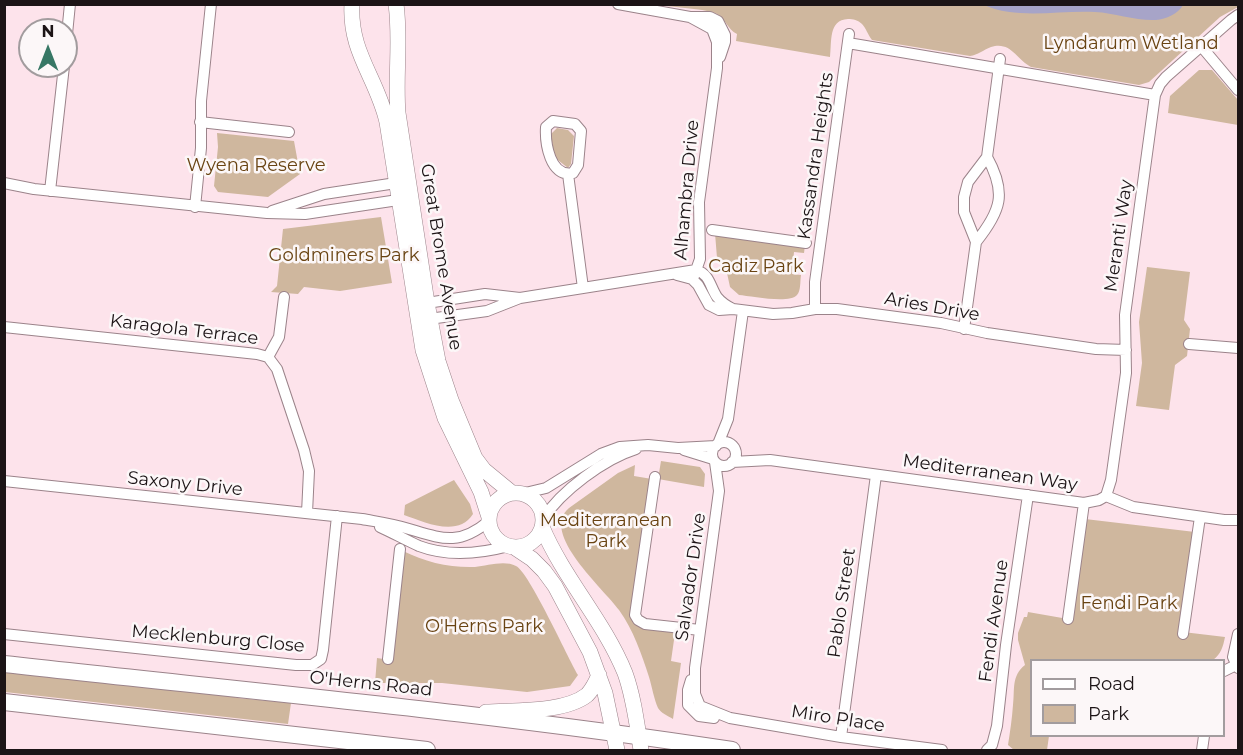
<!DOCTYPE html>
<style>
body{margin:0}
#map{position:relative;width:1243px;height:755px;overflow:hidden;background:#fde3eb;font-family:Montserrat,sans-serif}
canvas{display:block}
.frame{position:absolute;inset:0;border:6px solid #1c1416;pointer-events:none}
.legend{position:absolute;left:1030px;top:659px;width:195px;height:78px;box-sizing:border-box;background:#fcf7f8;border:2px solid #a29c9e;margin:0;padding:8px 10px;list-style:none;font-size:18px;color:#1c1416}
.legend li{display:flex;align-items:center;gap:12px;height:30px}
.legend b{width:30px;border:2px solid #a29c9e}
.north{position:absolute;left:18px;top:18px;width:60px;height:60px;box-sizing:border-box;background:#fcf7f8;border:2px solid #a29c9e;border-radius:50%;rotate:0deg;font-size:16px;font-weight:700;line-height:24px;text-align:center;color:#1c1416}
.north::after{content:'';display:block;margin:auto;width:21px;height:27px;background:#377765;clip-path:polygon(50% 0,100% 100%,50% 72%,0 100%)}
</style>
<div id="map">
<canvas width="1243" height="755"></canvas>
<div class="frame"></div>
<ul class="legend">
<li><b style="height:8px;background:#fff"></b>Road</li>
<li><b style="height:16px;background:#cfb79e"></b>Park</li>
</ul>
<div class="north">N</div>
</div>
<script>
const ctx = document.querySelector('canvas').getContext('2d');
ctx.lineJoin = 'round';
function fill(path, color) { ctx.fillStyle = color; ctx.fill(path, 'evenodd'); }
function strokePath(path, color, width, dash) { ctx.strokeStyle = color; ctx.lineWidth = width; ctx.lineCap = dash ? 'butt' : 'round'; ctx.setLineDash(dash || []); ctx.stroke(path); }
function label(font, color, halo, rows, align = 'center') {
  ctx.font = font + ' Montserrat,sans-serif'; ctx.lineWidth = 5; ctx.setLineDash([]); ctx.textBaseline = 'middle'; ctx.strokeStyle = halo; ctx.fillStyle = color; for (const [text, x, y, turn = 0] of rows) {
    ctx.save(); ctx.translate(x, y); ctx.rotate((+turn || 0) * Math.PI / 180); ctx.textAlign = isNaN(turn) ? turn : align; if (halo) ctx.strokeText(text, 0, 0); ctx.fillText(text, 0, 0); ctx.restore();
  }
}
fill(new Path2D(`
 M1238,4V7L1220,17L1149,82L1139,85L1031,67C1016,59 1011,41 991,47C983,50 978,55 970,56L872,40C868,35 866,28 862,24C858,20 853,19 848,19C828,20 832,42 830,57L736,41L737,34C727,29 726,19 717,14C708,9 672,7 659,5Z
 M1199,70H1212L1238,100V125L1168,113L1170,96Z
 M557,128L568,130L574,136L571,164L568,168L554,157L551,134Z
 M217,133L294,141L300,174L268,197L218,192L214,186L218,147Z
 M381,217L392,283L340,291L304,287L298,294L271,292L277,286L283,229Z
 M715,233L805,245L804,253L794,252L792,274L801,275C800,281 801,291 797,295C790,304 750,296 739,295L730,287L727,273L717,258Z
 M1147,267L1190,272L1184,320L1190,329L1187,356L1175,365L1169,410L1136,406L1142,363L1139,322Z
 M661,461L700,467L705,474L704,487L658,479Z
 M635,465L634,476L652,479L633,615L685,631V634L675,633L671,661L681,663L673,719C668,716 661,713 658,708C654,699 652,687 649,677C642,655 633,629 619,610C604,589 539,533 569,508L618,473Z
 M454,480L470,504L473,514C458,538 424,522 404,515L405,505Z
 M1085,519L1195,532L1183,632L1225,637C1223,647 1221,654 1213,660H1032V736H1049L1047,750H1014L1008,745C1010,732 1012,719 1013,705C1015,690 1011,676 1025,665L1018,640V633L1024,617H1027L1028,612L1068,619Z
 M403,551C425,562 450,568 475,567C487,566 504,560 516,566C529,572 568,658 578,675L570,686L527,692L442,683H375L377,658L390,660Z
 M5,667L207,689L238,698L291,703L288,724L5,692Z`), '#cfb79e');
fill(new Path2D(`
 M984,5H1183C1178,14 1166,19 1156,20C1136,21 1115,13 1095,12C1059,10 1018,20 984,5Z`), '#a7a4c8');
const street = new Path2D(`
 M618,4L690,17H710L718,21L725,35V42L720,57
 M690,17L712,29L717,42V68L699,202L700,259L694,276
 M848,43L1155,95
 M66,44L70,4
 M1201,46L1238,90
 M553,121L575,124L581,131L578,165L573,173C550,178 545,143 546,127Z
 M200,122L289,132
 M568,174L583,288
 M4,183L34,189L267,213L305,214L398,200
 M50,191L64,66
 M195,207L201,148V101L211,4
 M272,211L324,194L396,183
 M712,230L806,243
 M976,242C1001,211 1007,193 987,157
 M677,275L692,279L698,285L709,305L719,310L733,309L773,314L792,313L815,309H837L941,323L987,333L1096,349L1126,350
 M427,303L485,294L520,298
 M815,309V282L849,34
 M429,319L487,311L520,298L696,270C710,274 710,287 717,297C721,302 727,306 733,309
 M4,327L257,354L268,357L277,369L304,450L309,471L307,513
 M964,329L976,242L964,212V197L968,182L987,157L1000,59
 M1189,344L1238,348
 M268,357L279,337L284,297
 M712 454a12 12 0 1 1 24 0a12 12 0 1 1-24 0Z
 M718,444L728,419L743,311
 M684,450L713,459
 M715,462L719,491L695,668V694L700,706L730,718L841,737L942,750
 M732,462L770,460L1084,503L1099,500L1106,496L1133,507L1224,520H1238
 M655,477L635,615L638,620L645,624L700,630
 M4,481L362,519C378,522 393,524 409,529C443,539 459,546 489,521
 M521,494L546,488L601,454L620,447L648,445L678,448L716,446
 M1106,496L1111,480L1126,373L1125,315L1155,95L1160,84L1166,77L1231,20L1238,15
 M543,519C561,491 604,459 636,449
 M380,527C393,533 406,540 419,546C448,557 479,554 509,546
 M1068,619L1084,503
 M4,634L296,665H312L321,659L323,650L337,516
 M1183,634L1200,517
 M1238,634L1233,657L1238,668
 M388,659L400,549
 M1224,671L1238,664
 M691,680L688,690V705L699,716L714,718
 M841,737L876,475
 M987,750L992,745L997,726L1006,645L1028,495
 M1202,750L1204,736`);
const secondary = new Path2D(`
 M352,4C349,52 377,78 387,122L423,350L445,418L481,492L489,517
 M396,4C401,41 395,76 398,113L427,303L438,361L451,400L475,458L484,470L512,493
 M489 520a27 27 0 1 1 54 0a27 27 0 1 1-54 0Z
 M542,527C564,579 604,621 625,673C634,698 637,725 641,750
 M514,547L532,559L544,571L555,586L590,652L605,693L617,750
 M486,712C514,710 564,713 587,695C593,689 596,682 599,675`);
const primary = new Path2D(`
 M4,664C247,691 491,713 732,750
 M4,702L427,750`);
strokePath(street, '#9b838a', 12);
strokePath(secondary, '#9b838a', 16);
strokePath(primary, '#9b838a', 18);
strokePath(street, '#fff', 10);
strokePath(secondary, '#fff', 15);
strokePath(primary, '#fff', 16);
label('18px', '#694312', '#fcf7f8', [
 ["Lyndarum Wetland",1131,44],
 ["Wyena Reserve",256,166],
 ["Goldminers Park",344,256],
 ["Cadiz Park",756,267],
 ["Mediterranean",606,521],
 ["Park",606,542],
 ["Fendi Park",1129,604],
 ["O'Herns Park",484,627]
]);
label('18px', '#1c1416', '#fcf7f8', [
 ["Kassandra Heights",816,156,-82],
 ["Alhambra Drive",687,190,-85],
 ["Meranti Way",1119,236,-82],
 ["Great Brome Avenue",441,257,81],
 ["Aries Drive",932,307,10],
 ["Karagola Terrace",184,330,7],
 ["Mediterranean Way",990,473,8],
 ["Saxony Drive",185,484,6],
 ["Salvador Drive",691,577,-82],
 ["Pablo Street",842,603,-82],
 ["Fendi Avenue",994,621,-82],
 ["Mecklenburg Close",218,639,5],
 ["O'Herns Road",371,684,6],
 ["Miro Place",838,719,9]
]);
</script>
